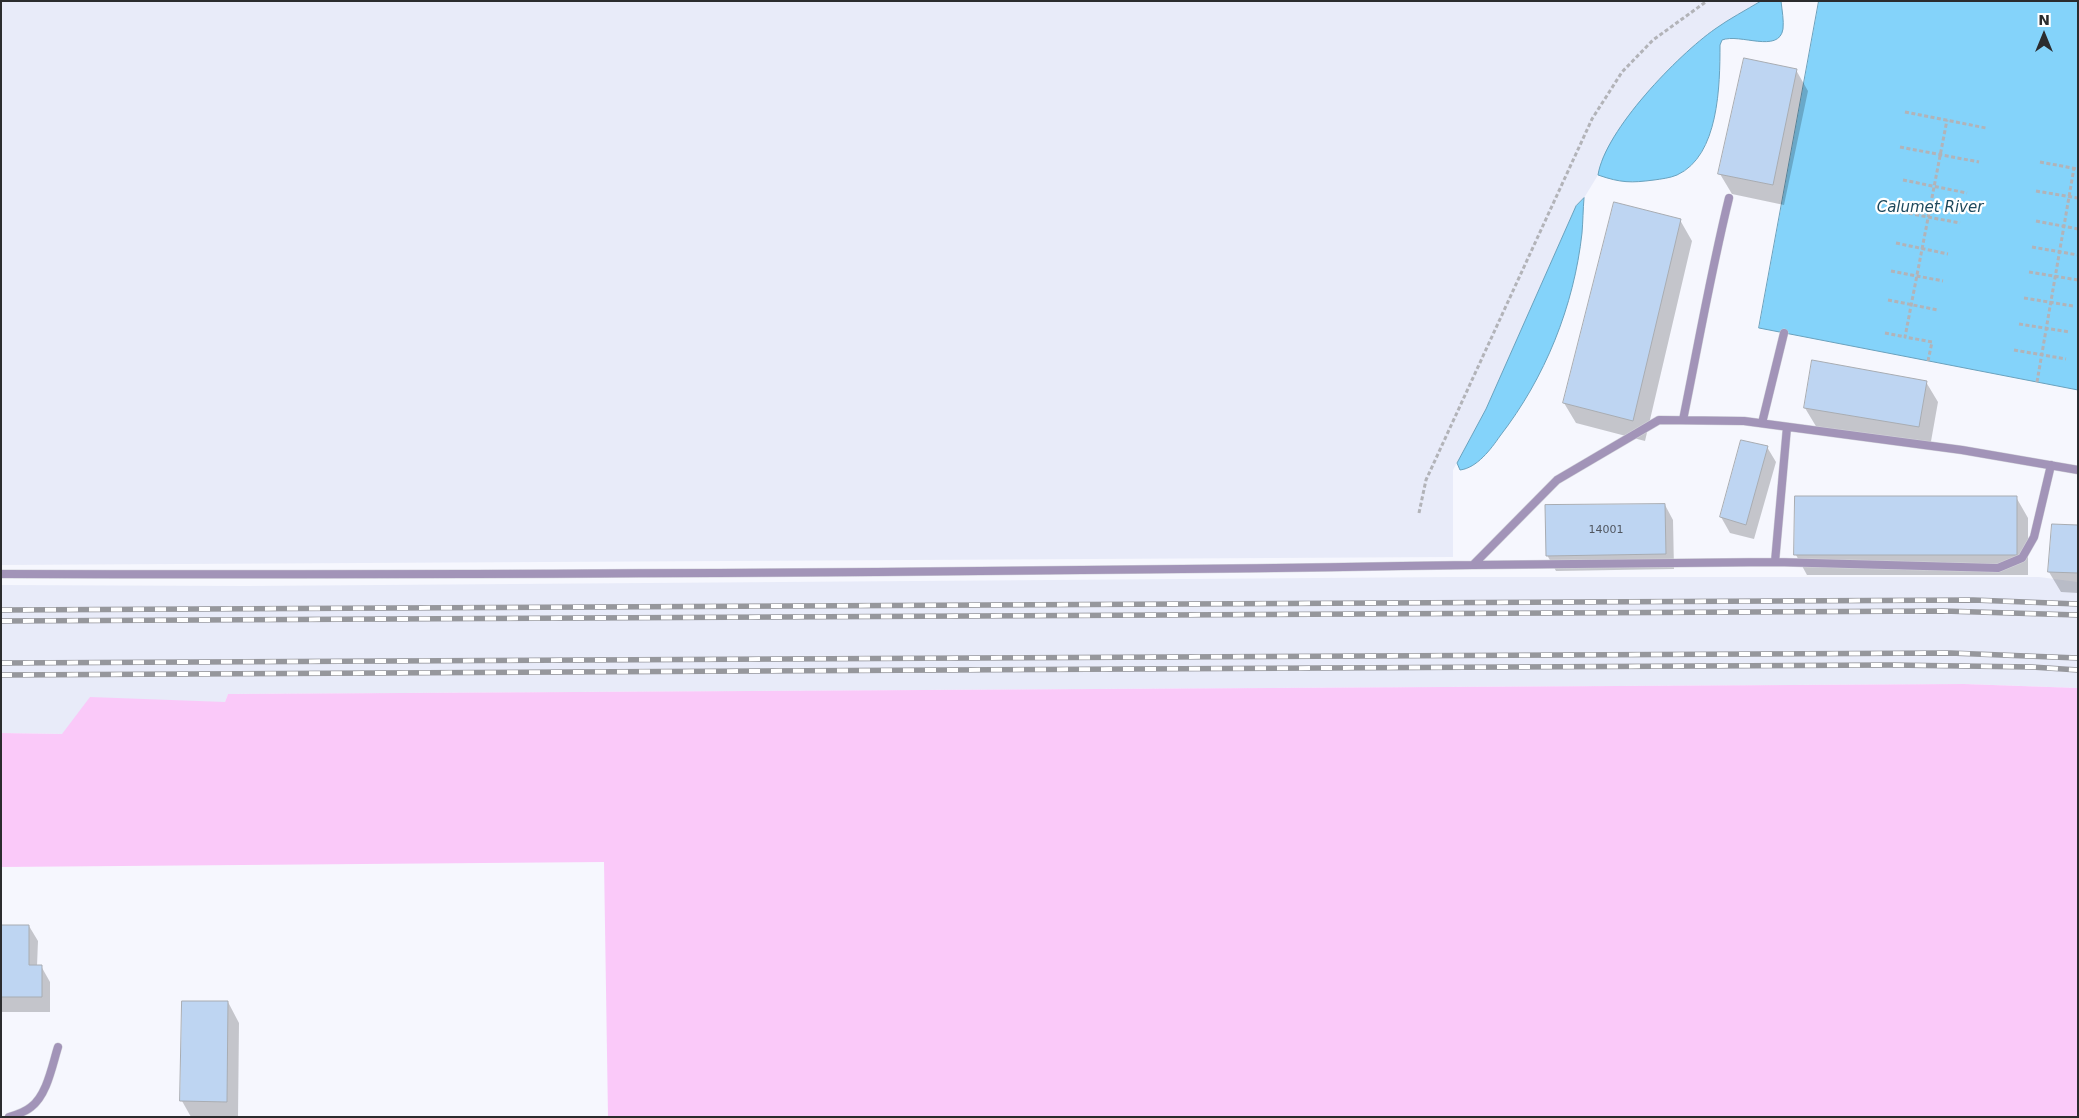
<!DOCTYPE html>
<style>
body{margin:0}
#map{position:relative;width:2079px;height:1118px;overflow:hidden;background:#f6f7fe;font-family:"DejaVu Sans",sans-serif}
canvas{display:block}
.frame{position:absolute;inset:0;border:2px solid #2b2c2e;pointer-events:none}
.north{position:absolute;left:2019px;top:10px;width:50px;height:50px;-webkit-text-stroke:4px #fff;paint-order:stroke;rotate:0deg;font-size:14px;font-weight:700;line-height:20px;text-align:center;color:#2b2c2e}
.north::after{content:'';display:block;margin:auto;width:18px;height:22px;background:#2b2c2e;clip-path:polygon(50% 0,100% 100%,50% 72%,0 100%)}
</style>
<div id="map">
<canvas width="2079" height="1118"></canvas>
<div class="frame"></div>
<div class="north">N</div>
</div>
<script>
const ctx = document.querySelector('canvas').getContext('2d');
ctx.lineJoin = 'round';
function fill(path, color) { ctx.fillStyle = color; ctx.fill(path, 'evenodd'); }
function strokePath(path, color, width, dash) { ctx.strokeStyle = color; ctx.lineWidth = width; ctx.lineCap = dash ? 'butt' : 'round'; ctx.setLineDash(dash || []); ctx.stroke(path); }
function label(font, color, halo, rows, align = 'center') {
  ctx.font = font + ' "DejaVu Sans",sans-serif'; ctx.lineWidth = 4.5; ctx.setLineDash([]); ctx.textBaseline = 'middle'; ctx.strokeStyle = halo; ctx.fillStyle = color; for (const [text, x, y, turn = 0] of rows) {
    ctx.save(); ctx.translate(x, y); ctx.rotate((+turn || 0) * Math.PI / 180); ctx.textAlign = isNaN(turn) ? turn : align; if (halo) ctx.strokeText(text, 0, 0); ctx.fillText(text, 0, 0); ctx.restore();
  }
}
fill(new Path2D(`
 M1,1H1761L1714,29L1600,163L1598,175L1584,198L1576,206L1486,409L1453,470V557L1,565Z
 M1452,577H2039L2078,582V688L1964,684L228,694L225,702L62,734L1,733V585L246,586Z`), '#e8ebf9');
fill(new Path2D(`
 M1964,684L2078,688V1117H608L604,862L1,867V733L62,734L90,697L225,702L228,694Z`), '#fac9f9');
const water = new Path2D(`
 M1761,1H1781C1782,10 1784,21 1783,29C1779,54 1740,33 1722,40L1720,45C1720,85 1719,156 1677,175C1670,178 1661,179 1654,180C1631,183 1621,183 1598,175C1605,130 1678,55 1715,29C1729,19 1746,10 1761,1Z
 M1819,1H2078V390L1759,328Z
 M1584,198C1583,210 1583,221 1582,233C1574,306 1545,378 1500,436C1491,449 1477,468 1460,470L1457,463L1486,409L1576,206Z`);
fill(water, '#84d3fa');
strokePath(water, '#69a1bd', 1);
fill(new Path2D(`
 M1796,70L1808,91L1784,205L1732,194L1720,174Z
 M1680,220L1692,241L1645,441L1576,423L1564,403Z
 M1926,382L1938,402L1930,447L1817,428L1805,408Z
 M1767,447L1776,462L1754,539L1730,533L1721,517Z
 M2016,497L2028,518V575H1807L1796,555Z
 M1665,505L1673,520L1674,569L1556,571L1547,555Z
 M2053,525L2078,526V593L2061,592L2049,572Z
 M1,926H29L38,941L37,966H41L50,982V1012H1Z
 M228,1002L239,1023L238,1117H191L182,1101Z`), '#0003');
const building = new Path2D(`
 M1744,58L1797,69L1773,185L1718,174Z
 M1614,202L1681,219L1633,421L1563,403Z
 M1812,360L1927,381L1919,427L1804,408Z
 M1741,440L1768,446L1746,525L1720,517Z
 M1795,496H2017V555H1794Z
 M1665,504L1666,554L1546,556L1545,505Z
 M2052,524L2078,525V573L2048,572Z
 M1,925H29V965H42V997H1Z
 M182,1001H228L227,1102L180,1101Z`);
fill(building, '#bed5f2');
strokePath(building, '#a8acb2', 1);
const service = new Path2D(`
 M1683,420C1698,346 1711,271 1729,198
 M1762,423L1784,333
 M1775,562L1998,568L2022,558L2034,537L2051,465
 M1473,565L1775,562L1787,427
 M1,574C492,575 982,573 1473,565L1557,480L1659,420L1744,421L1962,450L2078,470
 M9,1117C16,1115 25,1112 31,1107C47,1095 52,1066 58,1047`);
strokePath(service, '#d1d2d9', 9);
strokePath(new Path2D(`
 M1905,112L1986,128
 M1900,147L1979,162
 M2040,162L2078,169
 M1903,180L1967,193
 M2036,191L2078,198
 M1896,211L1960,223
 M2036,221L2078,229
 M1896,243L1948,254
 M2032,247L2078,255
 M1891,271L1943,281
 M2029,272L2078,280
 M2024,298L2073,306
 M1888,300L1938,310
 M2019,324L2070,332
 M1885,333L1905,337
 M2014,350L2066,359
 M1928,361L1932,342L1905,337L1947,120
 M2037,382L2074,168
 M1419,513L1426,480L1592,119L1622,72L1653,40L1707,1`), '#b2b3b8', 3, [4, 2.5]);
strokePath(service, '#a294b8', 8);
const rail = new Path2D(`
 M1,610L1973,600L2078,604
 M1,621L1943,611L2078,615
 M1,663L1950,653L2078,658
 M1,675L1891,665L2032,667L2078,670`);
strokePath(rail, '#96979c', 5.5);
strokePath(rail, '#fff', 4, [11]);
label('11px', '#50565f', null, [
 ["14001",1606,530]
]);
label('italic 15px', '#1d495d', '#fff', [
 ["Calumet River",1930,208]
]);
</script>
